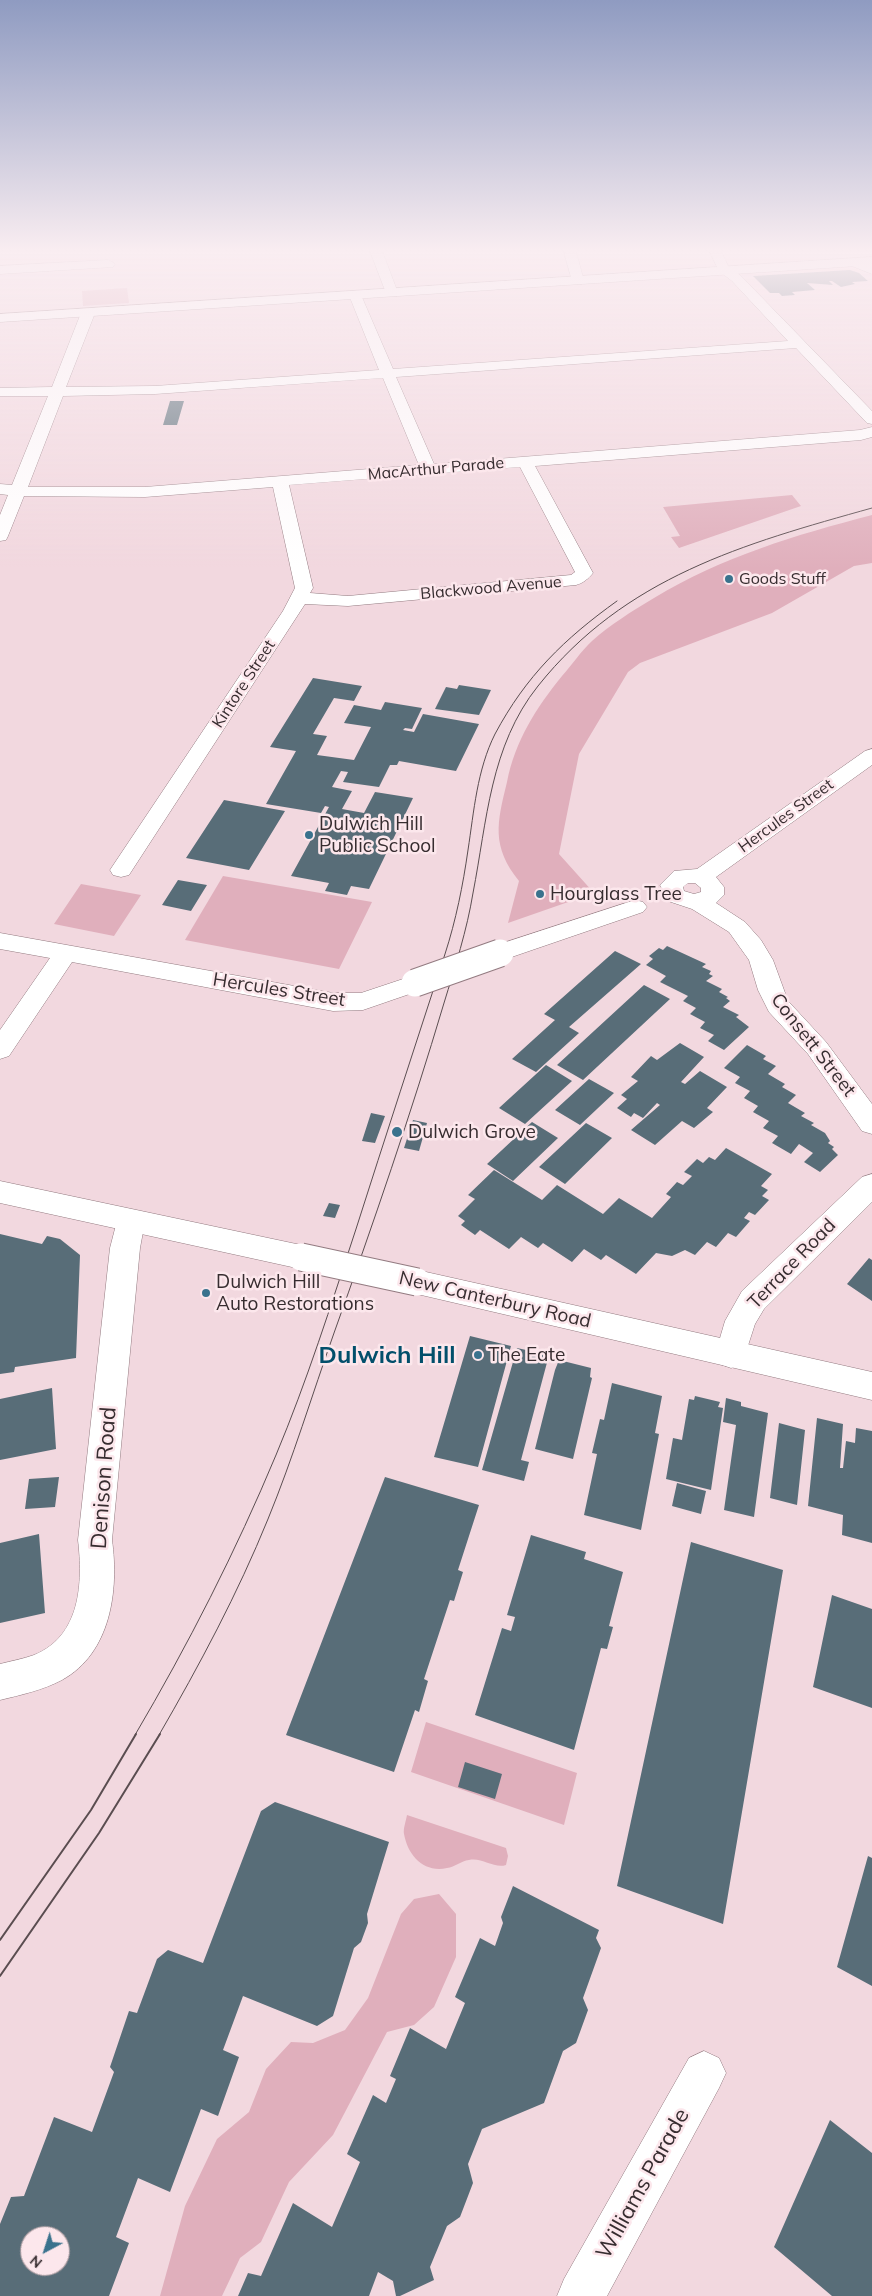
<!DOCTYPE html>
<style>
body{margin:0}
#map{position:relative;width:872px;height:2296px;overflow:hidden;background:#f2d8df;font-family:Mulish,sans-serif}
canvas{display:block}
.north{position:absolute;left:20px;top:2226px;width:50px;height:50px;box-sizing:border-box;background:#fce7ec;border:1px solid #ad9da1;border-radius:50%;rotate:220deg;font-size:14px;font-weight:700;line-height:20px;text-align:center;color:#372d30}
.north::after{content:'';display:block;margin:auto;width:18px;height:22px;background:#3a728d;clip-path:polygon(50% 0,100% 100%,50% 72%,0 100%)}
</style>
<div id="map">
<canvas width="872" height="2296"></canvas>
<div class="north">N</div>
</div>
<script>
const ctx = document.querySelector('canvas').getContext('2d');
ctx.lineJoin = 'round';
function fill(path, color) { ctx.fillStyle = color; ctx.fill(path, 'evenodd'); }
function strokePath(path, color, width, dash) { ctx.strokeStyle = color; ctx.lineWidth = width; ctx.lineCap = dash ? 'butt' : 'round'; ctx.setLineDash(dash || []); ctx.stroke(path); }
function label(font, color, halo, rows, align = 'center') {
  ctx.font = font + ' Mulish,sans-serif'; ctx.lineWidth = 5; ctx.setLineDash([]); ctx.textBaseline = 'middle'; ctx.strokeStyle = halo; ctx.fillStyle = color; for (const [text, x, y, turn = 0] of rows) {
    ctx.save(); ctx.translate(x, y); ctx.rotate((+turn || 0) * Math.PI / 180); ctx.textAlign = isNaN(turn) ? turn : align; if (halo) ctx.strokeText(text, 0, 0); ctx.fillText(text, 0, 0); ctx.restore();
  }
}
fill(new Path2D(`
 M127,288L129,303L83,306L82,291Z
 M792,495L801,506L679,548L671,537L680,536L663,507Z
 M872,515V563L854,566L772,613L640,663L628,672L579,754L559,854L594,893L508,923L519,881C491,846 497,823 507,782C515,741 536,708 562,676C572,665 581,651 592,641C610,625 632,611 654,598C722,557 795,535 872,515Z
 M223,876L372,902L339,969L185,940Z
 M81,884L141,895L114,936L54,924Z
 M426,1722L577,1773L564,1825L411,1772Z
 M407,1815L506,1848L508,1856L506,1865C494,1869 482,1857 469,1860C461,1861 455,1867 447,1868C424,1873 408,1856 404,1834C403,1829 406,1821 407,1815Z
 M439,1894L456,1914V1957L434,2007L414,2025L387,2032L333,2135L289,2182L261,2242L240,2258L222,2296H160L185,2206L217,2139L249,2112L266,2069L291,2042L313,2043L345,2030L368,1998L401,1914L414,1899Z`), '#e0afbc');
fill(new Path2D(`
 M850,270L859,273L868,281L852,282L855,284L841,287L832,281H829L833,285L807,283L815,290L792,292L795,295L782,296L779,293H770L753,276Z
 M170,401H184L177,425H163Z
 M313,678L362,686L354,701L334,698L313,734L327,736L317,755L354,760L371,727L344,723L354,705L381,710L385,702L422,708L412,729L405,728L403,730L414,732L423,714L479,724L456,771L399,761L397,765H390L379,787L343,782L348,772L341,771L332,787L352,791L342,809L364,813L375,792L413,798L369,889L351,886L347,895L325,891L329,883L291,876L329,807L325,806L321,813L266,804L296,751L270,747Z
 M459,685L491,690L479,715L435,709L446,687L457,689Z
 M224,800L285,811L249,870L186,858Z
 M178,880L207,885L191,911L162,905Z
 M667,946L706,964L702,967L711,971L709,974L713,976L706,981L722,989L719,992L728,997L726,998L730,1001L723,1007L739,1015L736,1017L749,1027L724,1050L708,1041L714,1035L700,1028L705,1022L690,1014L696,1008L683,1001L688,996L660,982L666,976L646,965L653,959L649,956L659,948L663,950Z
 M615,951L641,964L569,1027L579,1033L536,1072L512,1059L555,1020L544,1014Z
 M644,985L670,999L583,1080L557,1065Z
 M680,1043L704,1057L681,1082L685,1084L700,1071L727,1087L707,1108L713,1112L694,1128L682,1121L655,1145L631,1130L660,1105L657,1103L643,1118L634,1113L631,1117L617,1108L627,1099L621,1095L638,1081L631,1077L651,1056L657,1060Z
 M747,1045L766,1056L763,1059L776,1066L768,1074L785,1084L782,1087L796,1095L788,1103L805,1113L801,1116L814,1123L811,1125L825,1133L830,1141L828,1143L834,1147L832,1149L838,1155L820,1172L804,1162L813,1153L799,1144L791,1154L772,1143L778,1136L763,1128L769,1121L753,1112L758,1106L744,1098L750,1091L735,1083L740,1077L724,1068Z
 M546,1065L572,1081L525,1124L499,1108Z
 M589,1079L614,1093L580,1125L555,1110Z
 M371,1113L385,1116L375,1143L362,1141Z
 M413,1120L427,1123L419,1151L404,1148Z
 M532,1122L558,1138L513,1181L487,1164Z
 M586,1123L612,1138L565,1184L539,1167Z
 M726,1148L772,1174L761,1186L768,1190L762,1196L769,1200L755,1215L749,1212L744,1218L750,1221L736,1237L728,1233L716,1247L707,1242L695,1255L685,1250L672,1256L656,1253L636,1274L606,1255L601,1260L584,1249L572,1262L543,1243L538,1248L521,1237L509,1249L480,1230L475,1235L461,1225L465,1221L458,1216L475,1199L468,1195L494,1170L542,1200L557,1185L603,1214L619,1198L652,1218L671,1197L666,1194L677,1182L683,1185L692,1176L684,1172L697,1159L703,1163L709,1157L715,1160Z
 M329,1203L340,1205L335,1218L323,1216Z
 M0,1234L42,1244L47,1236L60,1239L80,1255L76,1358L15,1367L14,1372L0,1374Z
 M869,1258L872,1260V1301L847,1284Z
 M470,1336L511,1346L478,1467L434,1457Z
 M517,1348L549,1355L521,1460L529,1462L524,1481L482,1470Z
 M559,1360L591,1368L590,1377L592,1378L573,1459L535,1449L555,1370Z
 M612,1383L662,1396L655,1433L659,1434L641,1530L584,1515L597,1454L592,1453L600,1419L604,1420Z
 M52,1388L56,1449L0,1460V1399Z
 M695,1396L720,1402L718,1407L723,1408L711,1490L666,1479L673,1438L682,1440L689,1399L694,1400Z
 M726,1398L741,1402V1406L768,1413L754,1517L724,1510L736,1425L723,1422Z
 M817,1418L843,1424L840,1468H843L846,1441L855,1443L856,1428L872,1431V1543L842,1535L843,1515L808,1506Z
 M779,1423L805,1430L797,1505L770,1498Z
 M59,1477L55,1507L25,1509L29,1479Z
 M385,1477L479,1505L458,1570L463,1572L454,1601L450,1600L424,1679L428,1681L419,1712L415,1710L394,1772L286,1735Z
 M677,1483L706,1491L701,1514L672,1506Z
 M39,1534L45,1613L0,1623V1543Z
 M531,1535L586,1552L584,1559L623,1572L609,1626L613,1627L607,1649L601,1648L574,1750L475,1715L502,1628L511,1631L515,1617L507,1615Z
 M691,1542L783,1570L723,1924L617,1886Z
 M832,1595L872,1609V1708L813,1687Z
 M465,1762L502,1774L495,1799L458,1787Z
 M275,1802L389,1842L367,1914L368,1923L361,1942L354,1948L333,2016L317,2026L243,1996L223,2050L239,2057L218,2116L201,2109L170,2192L138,2178L116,2237L129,2243L109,2296H0V2224L11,2197L24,2196L54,2117L92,2132L114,2072L110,2067L129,2011L137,2013L157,1959L168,1950L203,1963L261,1811ZM30,2236H60V2266H30Z
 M868,1856L872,1858V1986L837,1967Z
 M513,1886L599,1930L596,1938L601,1948L583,1998L588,2010L576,2043L563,2051L544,2103L482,2129L468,2164L473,2183L460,2217L447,2226L430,2267L434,2280L400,2296H396L393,2281L378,2272L369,2296H238L248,2273L261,2276L293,2203L332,2227L360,2162L347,2154L373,2095L386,2103L396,2079L390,2076L410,2028L446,2049L465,2003L455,1997L480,1938L495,1946L503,1923L501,1917Z
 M830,2120L872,2153V2296H832L774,2247Z`), '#586d78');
const minor = new Path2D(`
 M369,248H381L398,293L397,296H387L386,293Z
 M563,248H575L584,281L582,284H574L572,281Z
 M708,248H720L728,266L740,275L872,411V424L867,423L796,348L396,377L434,464L860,430L872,427V437L861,440L535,466L593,573C588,579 583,583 576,585L348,606L305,604L129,875L121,877L113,875L110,870L283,611L295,588L273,487L145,497L24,496L8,536L6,540L0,541V515L8,495L0,494V484L12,485L48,396H0V388L52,387L81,313L88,309L95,313L66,387L155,386L379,370L349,295L355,291L361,295L393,369L788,341L732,281L719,271ZM383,378L419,465L145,487H28L63,396L155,394ZM520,467L575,572L571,575L348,596L310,593L313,588L289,485Z
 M856,259L872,265V274L852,266L850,263Z
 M109,260L115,264L113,267L0,274V266Z
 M872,749V765L716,877L724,887V895L716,903L745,922L761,940L773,960L788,1001L826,1042L872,1104V1134L862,1131L808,1054L769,1012L758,990L749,960L729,932L692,909L668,901L660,885L674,871L697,869L865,751ZM688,883H695L701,888V892L694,894L684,891L683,887Z
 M635,900L643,902L647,907L643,912L500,961L491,959L488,953L491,947Z
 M0,933L333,993H361L415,975L424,977L427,983L424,989L363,1010L333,1011L72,962L9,1056L0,1059V1030L50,958L0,949Z
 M872,1174V1202L764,1309L755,1324L742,1364L731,1368L720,1364L715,1355L725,1321L742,1291L862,1177Z
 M131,1210L141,1213L145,1221L140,1248L112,1540C119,1590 111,1653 62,1680C43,1690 21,1695 0,1700V1664C11,1661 23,1659 34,1655C81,1636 83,1582 78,1540L110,1248L117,1221L121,1213Z
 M704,2051L719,2058L726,2073L719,2088L607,2296H557L564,2279L689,2058Z`);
const major = new Path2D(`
 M872,257V265L0,322V314Z`);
const highway = new Path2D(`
 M0,1181L301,1245L311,1249L316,1257L311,1265L301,1269L0,1203Z
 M417,1270L872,1372V1400L417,1294L406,1291L402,1282L406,1273Z`);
strokePath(minor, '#937b81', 1);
strokePath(major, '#937b81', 1);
strokePath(highway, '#937b81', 1);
fill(minor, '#fff');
fill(major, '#fff');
fill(highway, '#fff');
strokePath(new Path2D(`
 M135,1735C188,1645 236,1551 276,1455C307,1381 331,1305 356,1229C385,1138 415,1046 445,954C456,920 463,885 468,850C474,811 477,770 495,734C526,676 564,639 617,601
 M159,1735C199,1666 238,1593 268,1519C293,1458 312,1395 334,1333C373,1224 411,1114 444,1003C455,967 467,930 473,893C487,821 490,746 538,686C625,577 743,544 872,508`), '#5a4d50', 1);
strokePath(new Path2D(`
 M0,1940L91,1810L136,1734
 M0,1976L99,1833L160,1734`), '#5a4d50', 2);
const minorBridge = new Path2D(`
 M415,983L500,953`);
const highwayBridge = new Path2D(`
 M301,1257L417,1282`);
strokePath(minorBridge, '#937b81', 29, []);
strokePath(highwayBridge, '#937b81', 29, []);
strokePath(minorBridge, '#fff', 27);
strokePath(highwayBridge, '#fff', 27);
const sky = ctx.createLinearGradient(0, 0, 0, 569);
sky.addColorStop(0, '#8f9bc1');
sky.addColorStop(0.44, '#f9edf1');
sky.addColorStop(1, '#f9edf100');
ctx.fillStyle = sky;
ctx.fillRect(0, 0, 872, 569);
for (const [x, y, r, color] of [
 [729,579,5,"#3a728d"],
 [309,835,5,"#3a728d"],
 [540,894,5,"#3a728d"],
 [397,1132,6,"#3a728d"],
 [206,1293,5,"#3a728d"],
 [478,1355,5,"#3a728d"]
]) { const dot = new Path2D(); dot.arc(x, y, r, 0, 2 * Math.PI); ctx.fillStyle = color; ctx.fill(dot); strokePath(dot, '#fce7ec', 2); }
label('16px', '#372d30', '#fce7ec', [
 ["MacArthur Parade",436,469,-5],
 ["Blackwood Avenue",491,588,-5],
 ["Kintore Street",244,684,-57],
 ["Hercules Street",786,816,-36]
]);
label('16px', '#372d30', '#fce7ec', [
 ["Goods Stuff",739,579]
], 'left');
label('19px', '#372d30', '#fce7ec', [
 ["Dulwich Hill",319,824],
 ["Public School",319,846],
 ["Hourglass Tree",550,894],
 ["Dulwich Grove",408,1132],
 ["Dulwich Hill",216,1282],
 ["Auto Restorations",216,1304],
 ["The Eate",488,1355]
], 'left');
label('19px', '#372d30', '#fce7ec', [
 ["Hercules Street",279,990,9],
 ["Consett Street",813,1045,52],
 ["Terrace Road",792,1264,-46],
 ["New Canterbury Road",495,1300,13]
]);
label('22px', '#372d30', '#fce7ec', [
 ["Denison Road",104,1478,-86],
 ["Williams Parade",643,2184,-61]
]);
label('bold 24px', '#024f6b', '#fce7ec', [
 ["Dulwich Hill",387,1356]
]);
</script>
